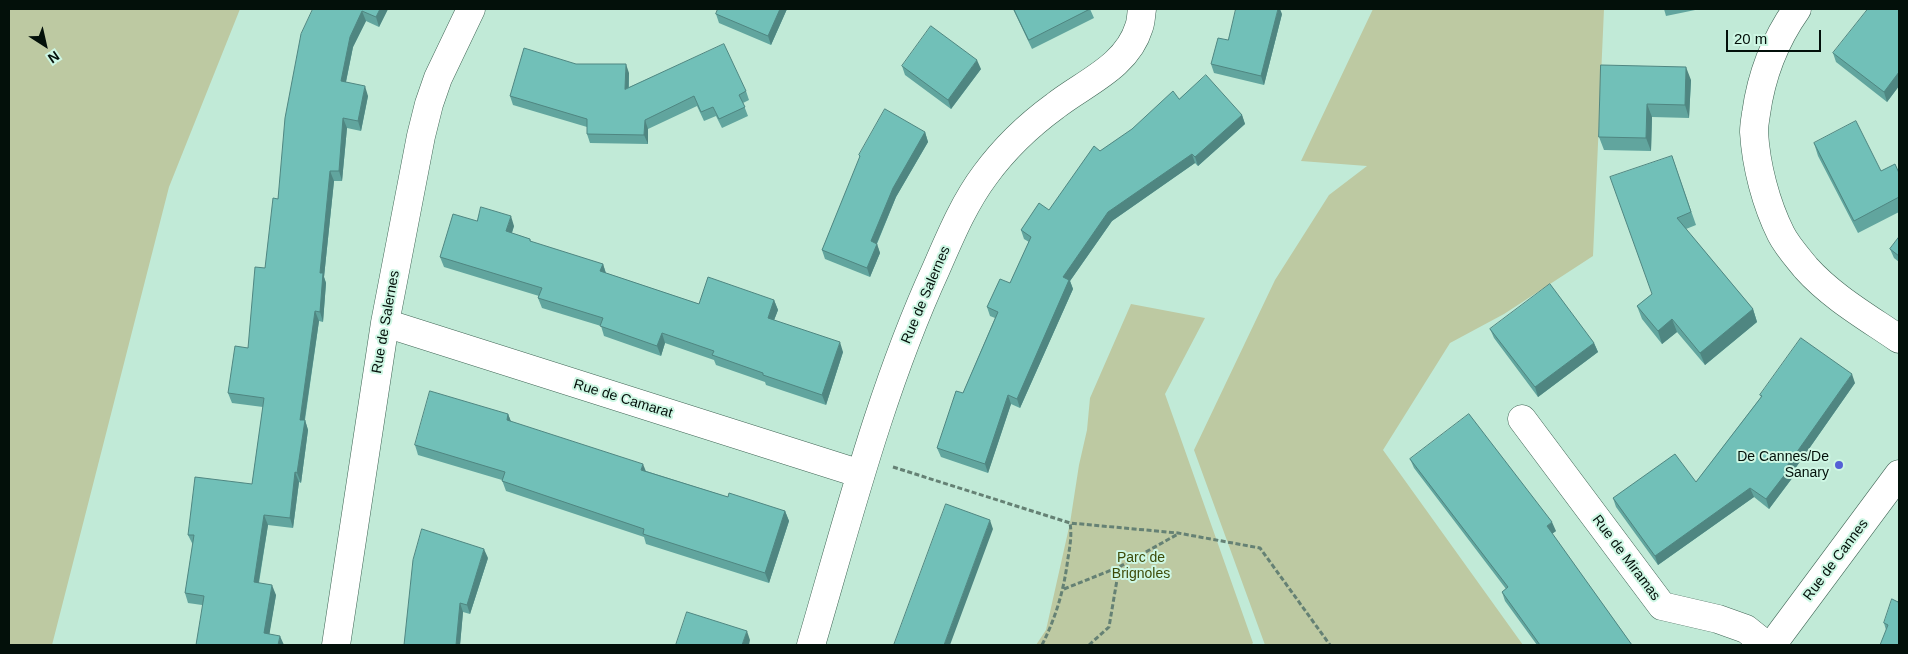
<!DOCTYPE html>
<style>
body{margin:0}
#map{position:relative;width:1908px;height:654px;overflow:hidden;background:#c1ead7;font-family:Helvetica,sans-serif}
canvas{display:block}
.frame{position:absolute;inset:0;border:10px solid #03100a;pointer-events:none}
.north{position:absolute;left:20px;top:20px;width:50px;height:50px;-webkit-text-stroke:4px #cef7e4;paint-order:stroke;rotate:145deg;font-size:14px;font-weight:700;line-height:20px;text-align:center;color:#03100a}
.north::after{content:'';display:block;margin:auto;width:18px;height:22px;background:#03100a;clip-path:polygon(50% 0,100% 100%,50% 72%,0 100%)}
.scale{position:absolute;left:1726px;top:30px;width:95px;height:22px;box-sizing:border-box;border:2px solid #03100a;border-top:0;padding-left:6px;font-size:15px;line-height:18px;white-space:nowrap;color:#03100a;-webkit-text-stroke:4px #cef7e4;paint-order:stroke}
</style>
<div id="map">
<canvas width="1908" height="654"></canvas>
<div class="frame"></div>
<div class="north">N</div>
<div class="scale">20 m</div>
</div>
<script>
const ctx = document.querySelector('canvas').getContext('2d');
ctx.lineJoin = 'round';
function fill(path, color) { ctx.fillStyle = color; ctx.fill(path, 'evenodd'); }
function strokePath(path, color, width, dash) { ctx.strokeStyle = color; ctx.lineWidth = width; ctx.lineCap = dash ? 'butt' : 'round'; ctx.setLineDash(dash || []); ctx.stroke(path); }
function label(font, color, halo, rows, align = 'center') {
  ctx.font = font + ' Helvetica,sans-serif'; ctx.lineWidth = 4; ctx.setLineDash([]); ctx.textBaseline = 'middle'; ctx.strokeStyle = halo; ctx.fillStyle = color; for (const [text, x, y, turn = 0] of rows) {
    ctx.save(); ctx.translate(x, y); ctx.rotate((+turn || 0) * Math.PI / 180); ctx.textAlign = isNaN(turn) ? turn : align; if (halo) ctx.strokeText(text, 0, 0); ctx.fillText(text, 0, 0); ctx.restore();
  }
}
fill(new Path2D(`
 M9,9H240L169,187L52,645H9Z
 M1373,9H1604L1593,256L1504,314L1450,343L1383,450L1523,645H1265L1194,450L1275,280L1329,195L1367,166L1301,161Z
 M1131,304L1205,318L1165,394L1253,643L1251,645H1036L1046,630L1070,523L1079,465L1087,430L1090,398Z`), '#bdc9a2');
const minor = new Path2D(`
 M1797,9C1775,40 1761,77 1756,114C1755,120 1754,126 1754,132C1756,166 1766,204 1781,234C1787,246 1798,258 1806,268C1832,297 1867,317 1899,339
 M385,323L861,474
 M1522,419L1662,606L1718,619L1746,629L1766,645
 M336,645L385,323L421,136L429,104L438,78L471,9
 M811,645C848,519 881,389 936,269C950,237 964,203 985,175C1004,149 1029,125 1055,106C1084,83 1127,67 1139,27C1141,22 1141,15 1142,9
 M1772,645L1899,474`);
strokePath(minor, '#416656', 29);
strokePath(new Path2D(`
 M893,467L1070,523L1178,533L1260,548L1330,645
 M1064,589L1119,567L1178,534
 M1042,645C1056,617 1064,590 1068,558C1070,546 1072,535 1070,523
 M1089,645L1109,627L1119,568`), '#658174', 3, [5, 2.5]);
strokePath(minor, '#fff', 28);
fill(new Path2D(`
 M313,9H388L379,27L366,21L353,47L346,82L368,96L361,131L347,128L342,181H334L324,277L326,283L323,322L319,321L305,420L308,430L301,483L299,482L293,528L268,525L259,583L276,595L269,634L284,645L202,605L188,603L185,593L193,545L188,535L252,484L263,407L232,403L228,393L248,348L265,268Z
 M718,9H787L771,45L719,23L716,14Z
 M1013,9H1090L1094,18L1032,49Z
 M1664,9H1700L1666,16Z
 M1899,9V86L1887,102L1836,62L1833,53Z
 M1282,14L1264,85L1214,73L1211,64Z
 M576,64L629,73V87L746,91L749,100L743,103L748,116L722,128L716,116L704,121L697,106L648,129V144L590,143L587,134V127L513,105L510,96Z
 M1601,65L1691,80L1689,118L1652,117L1651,151L1604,150L1599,137Z
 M902,66L981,69L951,109L905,75Z
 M1179,99L1242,115L1245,124L1198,166L1195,163L1112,221L1070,281L1073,289L1020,408L1011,404L988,473L941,457L937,448L963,393L995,318L990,316L987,307L1010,283L1029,242L1024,239L1021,230L1049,210L1100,151Z
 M925,132L928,142L896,197L877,244L880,253L870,277L825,259L822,250L860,158L859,155Z
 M1814,143L1881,171L1899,173V212L1858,233L1818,156Z
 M1672,156L1696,225L1686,229L1753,309L1757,322L1705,365L1677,332L1662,344L1642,319L1637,306L1652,294Z
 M477,221L514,226L512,233L530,239L531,242L603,264L606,273L699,304L774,300L778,310L774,320L843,352L826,405L766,385L765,382L716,365L714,360L665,343L661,356L604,336L601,326L542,308L538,298L539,296L444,267L440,257Z
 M1899,237V262L1894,258L1890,249Z
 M1490,329L1594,343L1598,352L1538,397L1494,338Z
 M1855,383L1792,473L1793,477L1769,509L1754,497L1658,565L1616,507L1613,498L1696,482L1761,397L1760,395Z
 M508,414L511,422L646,471L728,497L785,511L789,521L769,583L646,544L644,537L506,491L502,480L418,455L415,445Z
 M1410,459L1556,531L1552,534L1632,645H1537L1505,601L1502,592L1506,589L1414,468Z
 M488,558L470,614L463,612L460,645H404Z
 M1898,602L1886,630L1884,623Z`), '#61a59e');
fill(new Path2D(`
 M380,9H388L379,27L376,17Z
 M780,9H787L771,45L768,36Z
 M1278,9H1280L1282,14L1264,85L1261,76Z
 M362,11L366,21L353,47L344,91L341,81L350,37Z
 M977,60L981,69L951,109L948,100Z
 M626,64L629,73L628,98L625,89Z
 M1686,67L1691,80L1689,118L1685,105Z
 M1899,72V86L1887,102L1884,92Z
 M365,86L368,96L361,131L358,121Z
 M1647,104L1652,117L1651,151L1646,138Z
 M1242,115L1245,124L1198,166L1195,157Z
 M343,118L347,128L342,181L339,171Z
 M645,120L648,129V144L644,135Z
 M925,132L928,142L896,197L874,250L871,241L893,188Z
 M1192,154L1195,163L1112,221L1070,281L1073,289L1020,408L1017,399L1063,277L1108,212Z
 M330,171L334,181L324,277L326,283L323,322L320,312V273Z
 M511,216L514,226L509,241L506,231Z
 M877,244L880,253L870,277L867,268Z
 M603,264L606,274L600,271Z
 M774,300L778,310L771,328L768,318Z
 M1753,309L1757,322L1705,365L1700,353Z
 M315,311L319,321L303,430L300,420Z
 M1672,319L1677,332L1662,344L1658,331Z
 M662,333L665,343L661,356L657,346Z
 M840,342L843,352L826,405L822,395Z
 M1594,343L1598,352L1538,397L1535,387Z
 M1852,374L1855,383L1792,473L1793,477L1769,509L1766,499L1787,466Z
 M1008,395L1011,404L988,473L985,464Z
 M508,414L512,424L507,420Z
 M305,420L308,430L301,483L297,473Z
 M643,464L647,474L641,470Z
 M295,472L299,482L293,528L290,518Z
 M1750,488L1754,497L1658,565L1655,556Z
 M785,511L789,521L769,583L765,573Z
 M264,515L268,525L257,592L254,582Z
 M990,520L993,529L950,645H944Z
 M1552,522L1556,531L1550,535L1547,526Z
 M484,549L488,558L470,614L467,605Z
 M272,585L276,595L268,643L264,633Z
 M460,603L463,612L460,645H456Z
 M747,631L750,640L749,645H742Z
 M280,636L284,645H278Z`), '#4f8681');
const building = new Path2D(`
 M313,9H380L376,17L362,11L350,37L341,81L365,86L358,121L343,118L339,171H330L320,273H323L320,312L315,311L300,420H305L297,473L295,472L290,518L264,515L254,582L272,585L264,633L280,636L278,645H196L204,596L185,593L194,535H188L195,477L252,484L264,398L228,393L235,346L248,348L255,267L265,268L273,198L278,199L285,118L301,34Z
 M718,9H780L768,36L716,14Z
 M1014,9H1090L1029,40Z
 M1236,9H1278L1261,76L1211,64L1218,38L1228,40Z
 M1868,9H1899V72L1884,92L1833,53Z
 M931,26L977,60L948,100L902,66Z
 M724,44L746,91L739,95L745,107L719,119L713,107L701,112L694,96L645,120L644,135L587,134V119L510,96L524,48L576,64H626L625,89Z
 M1601,65L1686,67L1685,105L1647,104L1646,138L1599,137Z
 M1206,75L1242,115L1195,157L1192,154L1108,212L1063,277L1069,280L1017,399L1008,395L985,464L937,448L956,391L963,393L998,312L987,307L1000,279L1010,283L1031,237L1021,230L1039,203L1049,210L1094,146L1100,151L1132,129L1173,91L1179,99Z
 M885,109L925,132L893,188L871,241L877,244L867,268L822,250L860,156L859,155Z
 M1856,121L1881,171L1895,164L1899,173V197L1854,221L1814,143Z
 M1672,156L1691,212L1677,218L1753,309L1700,353L1672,319L1658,331L1637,306L1652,294L1610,177Z
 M481,207L511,216L506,231L530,239V241L603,264L600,271L699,304L708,277L774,300L768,318L840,342L822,395L763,375V373L712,355L714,351L662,333L657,346L600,326L603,318L538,298L542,288L440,257L453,214L477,221Z
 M1899,237V256L1890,249Z
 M1550,284L1594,343L1535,387L1490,329Z
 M1801,338L1852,374L1787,466L1790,468L1766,499L1750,488L1655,556L1613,498L1675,454L1696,482L1762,396L1760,395Z
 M430,391L508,414L507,420L643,464L641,470L728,497L729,493L785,511L765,573L643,534L644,529L502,481L505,472L415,445Z
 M1469,414L1552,522L1547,526L1632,645H1540L1502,592L1508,587L1410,459Z
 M946,504L990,520L944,645H894Z
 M422,529L484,549L467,605L460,603L456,645H404L413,560Z
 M1892,599L1898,602L1899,599V645H1880L1888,625L1884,623Z
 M687,612L747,631L742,645H676Z`);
fill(building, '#71c0b8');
strokePath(building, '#4f8681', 1);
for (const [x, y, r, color] of [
 [1839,465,5,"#5460d6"]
]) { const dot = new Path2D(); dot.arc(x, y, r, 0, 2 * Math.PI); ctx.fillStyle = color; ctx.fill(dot); strokePath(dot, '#cef7e4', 2); }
label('14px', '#03100a', '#cef7e4', [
 ["Rue de Salernes",926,295,-67],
 ["Rue de Salernes",386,322,-80],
 ["Rue de Camarat",623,399,17],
 ["Rue de Miramas",1626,558,53],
 ["Rue de Cannes",1836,560,-53]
]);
label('14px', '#03100a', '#cef7e4', [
 ["De Cannes/De",1829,457],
 ["Sanary",1829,473]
], 'right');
label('14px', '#3c4a07', '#cef7e4', [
 ["Parc de",1141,558],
 ["Brignoles",1141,574]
]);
</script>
